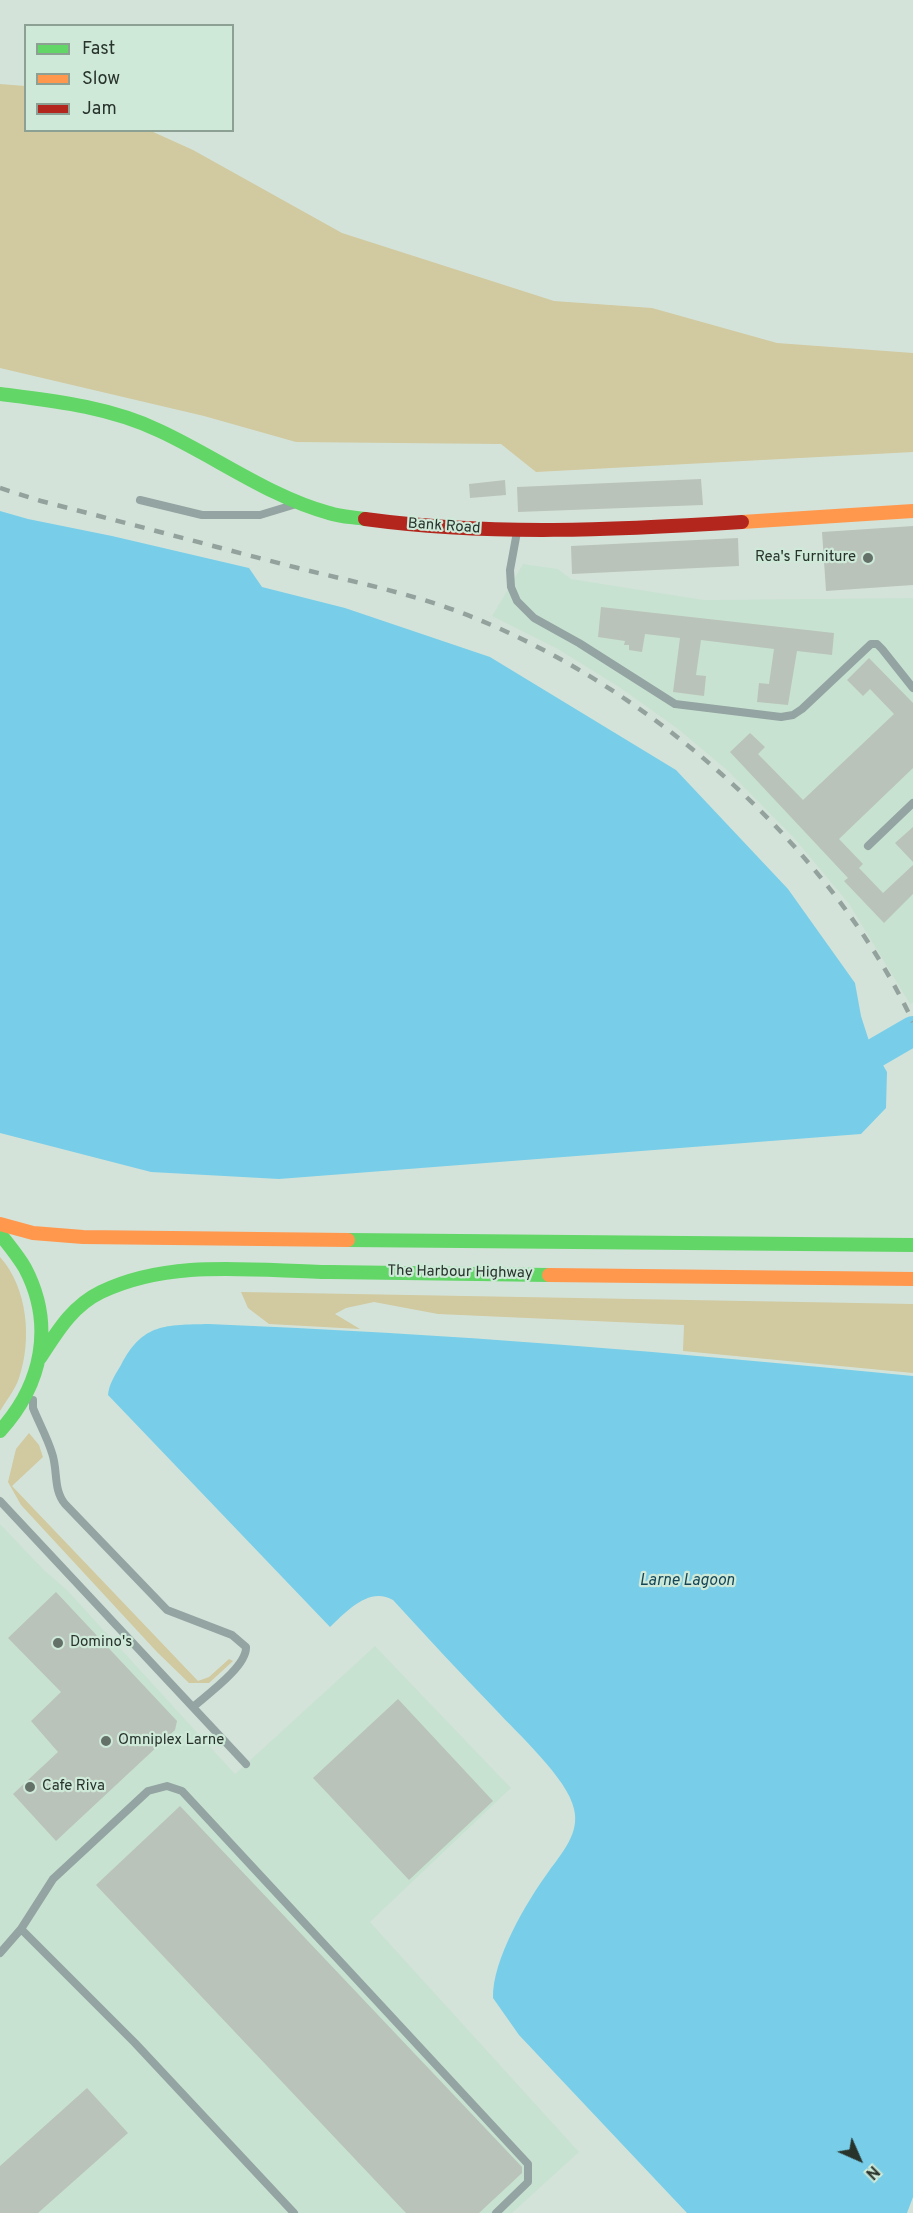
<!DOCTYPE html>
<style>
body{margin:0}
#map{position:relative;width:913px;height:2213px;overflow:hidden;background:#d4e3d9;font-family:Overpass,sans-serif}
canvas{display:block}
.legend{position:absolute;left:24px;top:24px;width:210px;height:108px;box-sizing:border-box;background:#cee9d8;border:2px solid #8ca093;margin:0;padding:8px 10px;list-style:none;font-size:18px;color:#28332c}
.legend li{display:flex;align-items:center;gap:12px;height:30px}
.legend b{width:30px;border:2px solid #8ca093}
.north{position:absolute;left:829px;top:2129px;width:60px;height:60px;-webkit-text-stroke:4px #cee9d8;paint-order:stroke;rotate:135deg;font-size:16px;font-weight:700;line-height:24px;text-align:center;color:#28332c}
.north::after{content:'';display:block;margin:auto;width:21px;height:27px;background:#28332c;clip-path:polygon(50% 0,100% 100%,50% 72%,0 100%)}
</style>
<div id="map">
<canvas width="913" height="2213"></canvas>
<ul class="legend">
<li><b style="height:8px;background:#63d668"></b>Fast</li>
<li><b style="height:8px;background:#ff974d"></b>Slow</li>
<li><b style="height:8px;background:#b3261e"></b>Jam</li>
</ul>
<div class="north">N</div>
</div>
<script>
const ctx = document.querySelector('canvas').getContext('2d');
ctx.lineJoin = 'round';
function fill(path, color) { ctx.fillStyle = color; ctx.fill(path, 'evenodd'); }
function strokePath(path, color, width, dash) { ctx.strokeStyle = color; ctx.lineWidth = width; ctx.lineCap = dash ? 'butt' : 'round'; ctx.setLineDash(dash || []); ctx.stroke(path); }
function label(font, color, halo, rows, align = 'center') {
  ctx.font = font + ' Overpass,sans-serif'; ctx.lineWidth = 4.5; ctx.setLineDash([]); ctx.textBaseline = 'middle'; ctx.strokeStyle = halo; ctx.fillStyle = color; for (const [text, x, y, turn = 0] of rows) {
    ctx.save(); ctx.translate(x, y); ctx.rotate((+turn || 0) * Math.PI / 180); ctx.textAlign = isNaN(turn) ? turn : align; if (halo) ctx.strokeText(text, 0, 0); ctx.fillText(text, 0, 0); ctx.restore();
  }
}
fill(new Path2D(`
 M523,564L558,569L571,579L704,600L913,598V1003L910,1004L849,904L794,838L728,771L678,729L619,687L556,648L492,616Z
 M0,1524L45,1571L67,1590L235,1774L375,1646L511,1788L370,1922L579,2152L512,2213H0Z`), '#c8e2d1');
fill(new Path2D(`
 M0,84L25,86L26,130L151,131L193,150L342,233L554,301L652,308L777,343L913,353V452L536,472L501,444L296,442L204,416L0,368Z
 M0,1257C28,1288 32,1340 19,1378C15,1390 6,1401 0,1411Z
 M241,1292L913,1304V1373L683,1351L684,1325L438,1314L374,1302L346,1308L335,1314L360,1329L269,1324L248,1308Z
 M29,1433L39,1445L43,1457L12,1486L198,1681L209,1677L229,1659L233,1661L209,1683H189L157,1652L21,1505L8,1482L16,1449Z`), '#d1c99f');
fill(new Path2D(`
 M0,511L28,519L112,536L249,568L262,587L345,608L490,657L676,770L788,889L855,983L861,1016L869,1041L887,1072L886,1108L861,1134L279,1179L151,1172L0,1133Z
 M209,1324C444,1333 679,1353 913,1376V2197L907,2213H687L519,2035L493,1998C492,1960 527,1901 549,1871C562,1853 580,1833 574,1809C568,1779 517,1733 496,1710C461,1674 427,1637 393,1600C369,1586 346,1612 330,1627L108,1395C109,1384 115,1375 121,1365C143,1323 165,1325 209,1324Z`), '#78cee9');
strokePath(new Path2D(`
 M875,1053L913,1031`), '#78cee9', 30);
fill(new Path2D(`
 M701,479L703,505L518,512L517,487Z
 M505,480L506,495L470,498L469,484Z
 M913,526V585L826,591L822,532Z
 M738,538L739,566L572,574L571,546Z
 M601,607L834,633L832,655L797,651L788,705L757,702L759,683L769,684L774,649L701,640L696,675L706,676L704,696L673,692L680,638L645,634L642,652L629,650V645H624L625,641L598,637Z
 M869,658L913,703V768L839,839L863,864L859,868L883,893L913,865V894L884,923L844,881L848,878L730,752L750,733L765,747L758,754L803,800L894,714L870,689L863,696L847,680Z
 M913,827V862L895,843Z
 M56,1592L177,1721L175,1730L56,1841L13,1794L58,1752L31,1721L61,1692L8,1638Z
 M398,1699L493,1801L409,1880L313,1778Z
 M180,1806L522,2167V2173L479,2213H406L96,1885Z
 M87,2088L128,2133L38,2213H0V2166Z`), '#bac3b9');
strokePath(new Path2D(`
 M140,500L202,515H260L293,505
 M517,532L510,570L511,587L517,601L534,618L579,643L675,704L781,717L793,715L802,709L871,644H877L882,649L913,688
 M868,846L913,803
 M33,1400V1408C39,1423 47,1437 52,1453C58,1470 53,1490 65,1504L167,1610L232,1635L246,1647C247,1666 208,1694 193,1707
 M0,1501L246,1764
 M21,1929L135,2043L294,2213
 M0,1953L21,1929L53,1879L148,1791L167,1786L182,1791L528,2164V2182L496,2213`), '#93a4a2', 8);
strokePath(new Path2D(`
 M0,394C55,401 110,407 160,431C216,457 270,497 329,513C341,517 354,517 365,519
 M0,1234C9,1245 18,1256 25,1268C55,1325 42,1385 0,1431
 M348,1240L913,1245
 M40,1358C57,1332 72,1306 101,1292C172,1258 255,1271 330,1272C403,1273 476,1274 549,1275`), '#63d668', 14);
strokePath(new Path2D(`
 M742,522L913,511
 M0,1224L33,1233L83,1237L348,1240
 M549,1275L913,1279`), '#ff974d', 14);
strokePath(new Path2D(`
 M365,519C490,536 617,530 742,522`), '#b3261e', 14);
strokePath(new Path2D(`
 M0,488L41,501C127,523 212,546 298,568C358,583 420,595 477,619C654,691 831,848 913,1022`), '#94a29e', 4.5, [10, 10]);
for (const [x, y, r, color] of [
 [868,558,6,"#647169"],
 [58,1643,6,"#647169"],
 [106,1741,6,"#647169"],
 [30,1787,6,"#647169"]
]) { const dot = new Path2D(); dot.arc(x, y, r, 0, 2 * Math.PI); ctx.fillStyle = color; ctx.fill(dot); strokePath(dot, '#cee9d8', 2); }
label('15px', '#28332c', '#cee9d8', [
 ["Bank Road",444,527,4],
 ["The Harbour Highway",460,1273,1]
]);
label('15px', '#28332c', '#cee9d8', [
 ["Rea's Furniture",856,558,"right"],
 ["Domino's",70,1643],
 ["Omniplex Larne",118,1741],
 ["Cafe Riva",42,1787]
], 'left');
label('italic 16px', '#144658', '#cee9d8', [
 ["Larne Lagoon",687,1582]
]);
</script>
